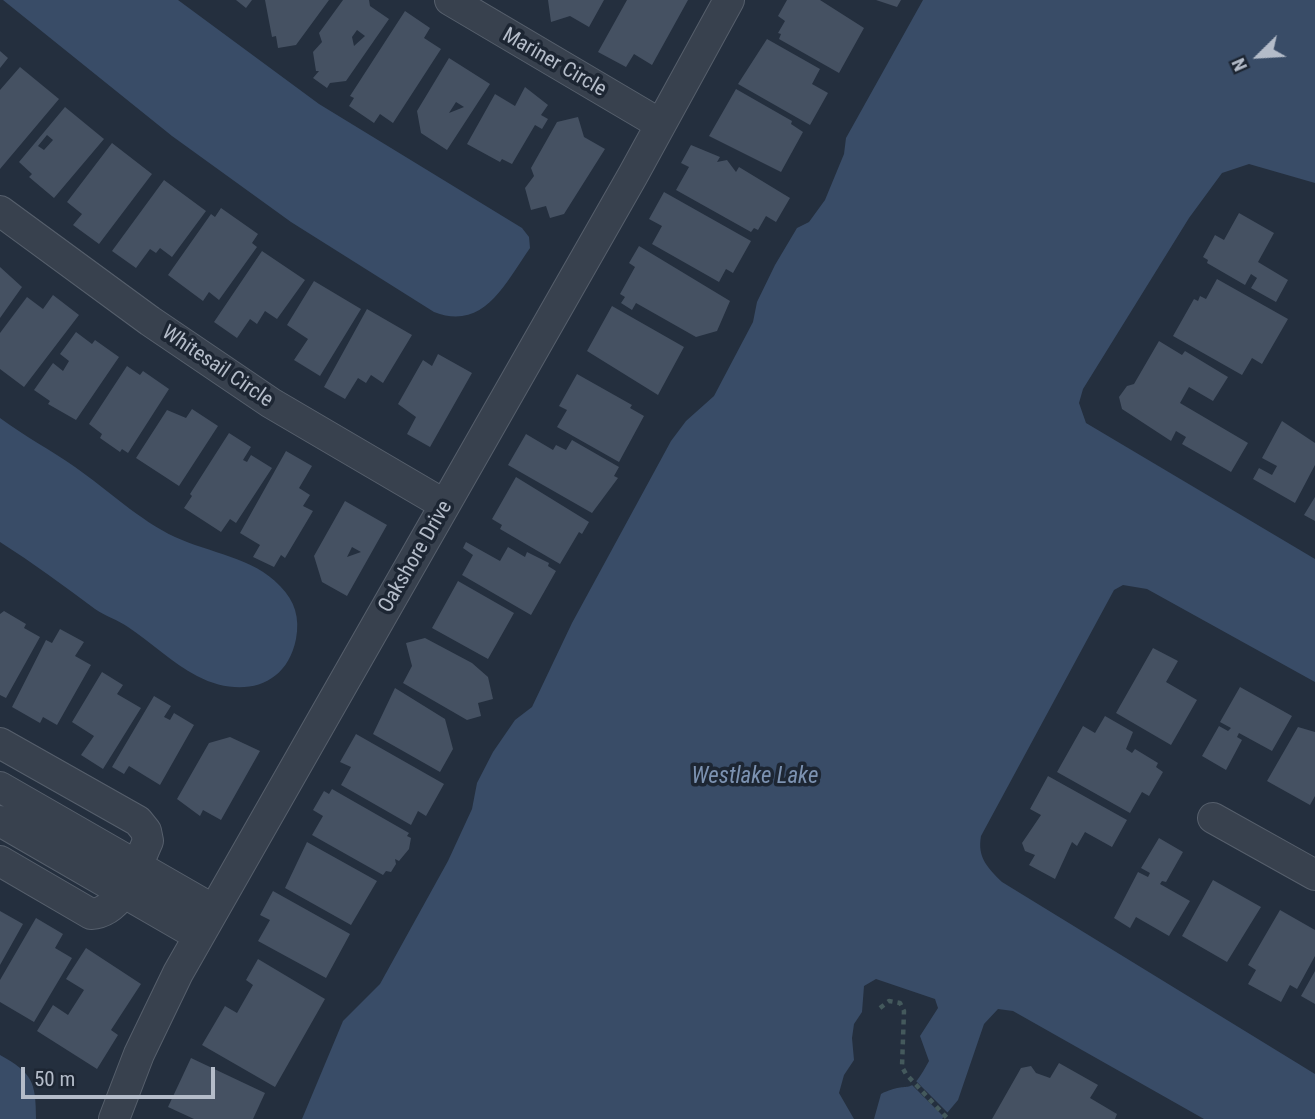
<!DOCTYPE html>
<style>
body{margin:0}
#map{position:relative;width:1315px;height:1119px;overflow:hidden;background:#242f3e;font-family:"Roboto Condensed",sans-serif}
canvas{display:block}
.north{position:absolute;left:1224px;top:21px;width:70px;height:70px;-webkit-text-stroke:5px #1d2633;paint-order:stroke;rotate:246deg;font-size:19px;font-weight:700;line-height:28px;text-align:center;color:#b4bcc9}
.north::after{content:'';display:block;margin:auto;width:24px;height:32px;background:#b4bcc9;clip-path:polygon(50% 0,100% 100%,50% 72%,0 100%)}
.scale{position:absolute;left:21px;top:1067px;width:194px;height:32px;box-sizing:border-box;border:4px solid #b4bcc9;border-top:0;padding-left:9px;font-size:21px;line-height:24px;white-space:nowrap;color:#b4bcc9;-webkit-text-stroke:5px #1d2633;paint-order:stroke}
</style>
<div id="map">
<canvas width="1315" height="1119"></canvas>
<div class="north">N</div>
<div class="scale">50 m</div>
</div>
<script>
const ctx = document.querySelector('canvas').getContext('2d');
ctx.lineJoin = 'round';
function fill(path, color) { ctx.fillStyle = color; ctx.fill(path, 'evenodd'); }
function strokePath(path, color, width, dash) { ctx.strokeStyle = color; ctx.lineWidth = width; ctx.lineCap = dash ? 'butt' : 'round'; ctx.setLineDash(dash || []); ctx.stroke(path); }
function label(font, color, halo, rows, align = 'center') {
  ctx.font = font + ' "Roboto Condensed",sans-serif'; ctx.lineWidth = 7; ctx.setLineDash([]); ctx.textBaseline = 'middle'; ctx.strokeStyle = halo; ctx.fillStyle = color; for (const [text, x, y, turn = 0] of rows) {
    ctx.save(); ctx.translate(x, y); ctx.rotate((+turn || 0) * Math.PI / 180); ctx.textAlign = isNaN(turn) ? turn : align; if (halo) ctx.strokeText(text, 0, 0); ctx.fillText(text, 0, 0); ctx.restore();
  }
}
fill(new Path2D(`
 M3,0H178L319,104L522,228L529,237L530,248C506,282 484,332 434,312L291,222L172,136Z
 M923,0H1315V183L1249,164L1222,173L1189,218L1083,389L1079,403L1086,423L1315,559V682L1147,589L1123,585L1114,590L981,836C977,858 988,868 1002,882L1315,1074V1119H1204L1013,1011L998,1009L984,1024L958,1100L942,1119H874L881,1094C913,1078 907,1101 929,1061L920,1036L938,1008L935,999L876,979L864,986L862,1012L854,1024L852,1038L854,1060L844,1075L839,1093L854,1119H302L343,1021L380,984L448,861L472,809L477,783L493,752L515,720L532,707L572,623L671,441L686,421L714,396L753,322L757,302L775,265L797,228L809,222L825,200L844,154L846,138Z
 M0,418C24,436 51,450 75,467C108,490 139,520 175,537C209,553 253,557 280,586C295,601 300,618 296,639C286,689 239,698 197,676C172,663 151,642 128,627C118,620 105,616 95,609C64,586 33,563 0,542Z
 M0,1055C32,1073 36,1081 36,1119H0Z`), '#394c67');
fill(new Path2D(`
 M915,1080L949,1114L946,1119L911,1084Z`), '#242f3e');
fill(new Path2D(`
 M236,0H252L246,8Z
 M265,0H329L296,45L278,48L276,36L272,37Z
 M343,0H369L370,6L389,19L346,81L330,83L327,88L313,78L319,71H316L313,52L322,42L319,33ZM357,30L365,36L354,46L352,37Z
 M548,0H604L589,27L570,16L551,22Z
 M627,0H688L652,65L634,54L626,67L598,52Z
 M787,0H820L864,28L839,73L779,39L781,34L778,33L785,21L778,16Z
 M876,0H901L897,7Z
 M405,11L430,28L424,38L441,49L393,123L380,114L374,123L349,106L354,98L350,96Z
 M767,39L820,69L812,84L828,93L810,125L738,84Z
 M0,51L8,58L0,68Z
 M449,58L490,84L447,150L421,133L417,111ZM456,102L464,107L449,113Z
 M20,67L59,99L0,169V90Z
 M525,87L548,105L541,115L548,119L542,129L535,125L512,164L502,159L500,162L467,144L495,94L515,106Z
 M736,89L792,121L791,124L803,132L781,172L709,136Z
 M65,107L104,139L54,198L29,177L32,174L19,162ZM47,135L53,140L44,150L38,146Z
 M578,117L584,137L605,149L564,214L550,218L546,206L531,210L525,188L534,176L531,168L557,122Z
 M112,143L152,174L99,244L73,225L82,214L67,202Z
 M691,145L720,157L717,162L727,160L736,172L739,167L790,198L776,222L766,216L758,230L754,228L751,232L676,190L689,167L681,163Z
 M164,180L206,211L172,257L160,248L156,253L150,249L136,268L112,251Z
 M664,192L751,241L733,273L726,269L719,282L652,244L662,226L649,219Z
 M221,208L258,234L252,243L257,247L219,300L209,292L203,301L168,275L211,214L215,217Z
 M1239,213L1274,233L1258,262L1288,280L1276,302L1251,288L1257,278L1251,274L1245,285L1207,263L1208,260L1203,257L1215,235L1224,240Z
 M639,246L730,301L717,331L696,337L636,303L632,310L621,303L625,297L620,294L635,267L629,263Z
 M262,251L305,280L277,319L265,311L257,324L250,319L237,338L214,322Z
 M0,267L22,287L0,318Z
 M1217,279L1288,319L1262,364L1252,358L1242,375L1173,336L1194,299L1198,301L1200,296L1206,299Z
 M314,281L361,309L320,376L294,360L308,339L287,325Z
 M53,295L79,315L24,387L0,369V333L27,297L43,309Z
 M612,306L684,347L658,395L587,351Z
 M367,309L412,335L383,383L371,375L366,383L358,378L345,399L324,387Z
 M76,332L92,344L95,340L119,357L76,420L48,404L50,401L34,390L53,363L63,371L69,361L60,354Z
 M1159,341L1182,355L1185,351L1228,377L1213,401L1189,387L1180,403L1248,443L1231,472L1182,444L1186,437L1176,431L1171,441L1122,409L1119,397L1127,386L1134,384Z
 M438,354L472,373L430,447L407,434L416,417L398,404L423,360L432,366Z
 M127,366L140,375L143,371L169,389L128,453L122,449L120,452L100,438L102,434L89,424Z
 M577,374L632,405L630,408L644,416L619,462L557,427L567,410L559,406Z
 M192,409L218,426L179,486L136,458L167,410L186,418Z
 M1282,421L1315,443V465L1295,503L1253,479L1259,468L1272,475L1277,466L1262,458Z
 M229,433L251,447L243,460L247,462L251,455L272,468L236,523L230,519L221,532L184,508L192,496L190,494Z
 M526,434L553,450L556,445L566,450L572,440L619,467L614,476L618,478L592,513L508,465Z
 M286,451L312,466L299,488L310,495L303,506L313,511L285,558L281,555L274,567L253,557L260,545L240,533Z
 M516,477L589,522L582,534L579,532L560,564L500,529L502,525L492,519Z
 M1315,497V521L1304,515Z
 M345,501L387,525L347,596L322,582L314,556ZM352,547L361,552L347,557Z
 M466,542L500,561L508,547L525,557L527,552L549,563L548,566L556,571L531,615L462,575L473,555L463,548Z
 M458,581L514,613L488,659L432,628Z
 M4,611L26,624L24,628L40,637L6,698L0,695V614Z
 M60,629L84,642L75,656L91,665L57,725L43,717L40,723L12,707L46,640L52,643Z
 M425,638L472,663L488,677L493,699L478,703L481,716L467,720L403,683L412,666L406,643Z
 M1153,648L1178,661L1166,682L1197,700L1171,745L1116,713Z
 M102,672L123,685L117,694L141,708L103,769L81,755L94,736L72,722Z
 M1240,687L1292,716L1272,751L1239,733L1237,737L1242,740L1226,770L1202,756L1219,726L1228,731L1231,728L1220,722Z
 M395,688L445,719L453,749L440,772L373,734Z
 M154,696L171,706L164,717L170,720L174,713L194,725L160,785L129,766L124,774L112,767Z
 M1105,716L1133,732L1126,749L1132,753L1135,749L1158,763L1156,767L1163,772L1149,796L1142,792L1130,813L1057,772L1083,726L1095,733Z
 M1298,727L1315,732V796L1310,805L1267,781Z
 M356,734L444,784L426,816L418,811L411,825L341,785L351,767L340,762Z
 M230,737L260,751L221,820L203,810L200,816L177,799L209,743Z
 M1048,776L1127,820L1112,847L1085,832L1077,846L1072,842L1055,879L1029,865L1035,855L1025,851L1022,843L1041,815L1030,809Z
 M332,789L409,833L407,836L411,838L409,849L399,861L395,859L396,864L391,872L386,871L383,875L312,835L323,816L313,810L324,791L329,794Z
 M1159,838L1183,852L1166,882L1162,881L1160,884L1190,901L1169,936L1136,917L1130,928L1114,918L1138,872L1148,877L1150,873L1141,868Z
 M307,842L377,881L351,925L285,888Z
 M1213,880L1261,907L1227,962L1182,936Z
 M273,891L350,934L326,978L258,941L270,920L260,915Z
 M1280,910L1315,930V956L1297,989L1290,985L1281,1002L1248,984L1256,970L1248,965Z
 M0,911L23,924L0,965Z
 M36,918L63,934L55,948L72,958L34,1022L0,1002V980Z
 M86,948L141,984L111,1030L118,1035L97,1069L37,1031L53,1005L68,1015L84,990L66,979Z
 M258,959L325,999L275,1087L202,1045L225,1006L237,1013L253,985L246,980Z
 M1315,971V1004L1301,996Z
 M191,1058L265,1093L253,1119H194L168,1107Z
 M1059,1063L1098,1085L1090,1098L1117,1114L1115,1119H992L1021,1068L1031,1066L1036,1073L1050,1078Z`), '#455162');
const minor = new Path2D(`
 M450,0L660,124
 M0,211L150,321L271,403L445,505
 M0,743L138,821L146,831L148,841C136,867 123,912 91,914L0,861
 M0,787L214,910
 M1213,818L1315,875
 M0,821L199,936
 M114,1119L139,1054L178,973L633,175L729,0`);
strokePath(minor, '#565f6c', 32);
strokePath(new Path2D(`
 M880,1008L889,1001L900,1003L904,1011L902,1067L906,1074L948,1119`), '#44595c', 4.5, [5, 5]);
strokePath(minor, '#38414e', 30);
label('21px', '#b4bcc9', '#1d2633', [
 ["Mariner Circle",554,63,30],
 ["Whitesail Circle",217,367,34],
 ["Oakshore Drive",416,557,-60]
]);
label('italic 23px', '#7c92b1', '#1d2633', [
 ["Westlake Lake",755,777]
]);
</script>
